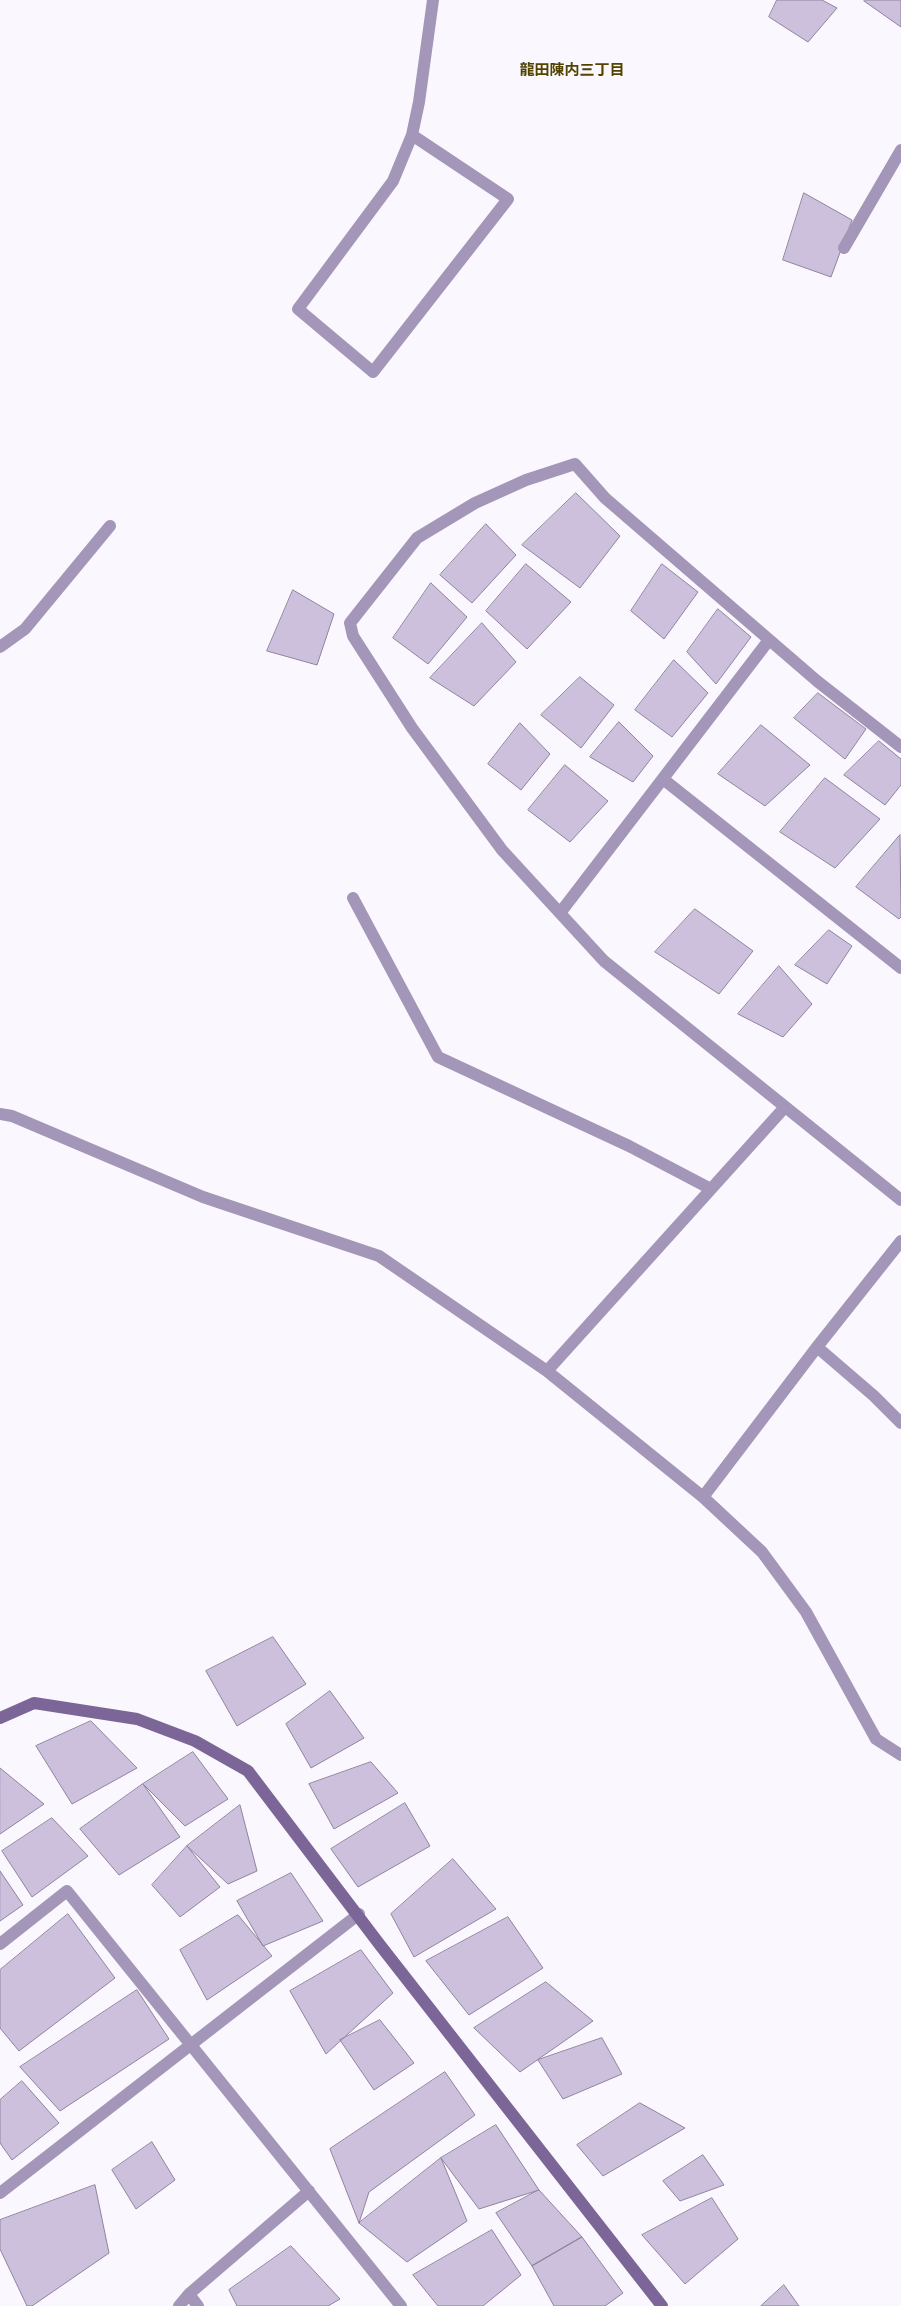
<!DOCTYPE html>
<meta charset="utf-8">
<style>
body{margin:0}
canvas{display:block;background:#faf8fe}
</style>
<canvas width="901" height="2306"></canvas>
<script>
const ctx = document.querySelector('canvas').getContext('2d');
ctx.lineJoin = 'round';
function fill(path, color) { ctx.fillStyle = color; ctx.fill(path, 'evenodd'); }
function strokePath(path, color, width, dash) { ctx.strokeStyle = color; ctx.lineWidth = width; ctx.lineCap = dash ? 'butt' : 'round'; ctx.setLineDash(dash || []); ctx.stroke(path); }
function label(font, color, halo, rows, align = 'center') {
  ctx.font = font + ' "Libre Baskerville","Noto Sans JP",serif'; ctx.lineWidth = 4; ctx.setLineDash([]); ctx.textBaseline = 'middle'; ctx.strokeStyle = halo; ctx.fillStyle = color; for (const [text, x, y, turn = 0] of rows) {
    ctx.save(); ctx.translate(x, y); ctx.rotate((+turn || 0) * Math.PI / 180); ctx.textAlign = isNaN(turn) ? turn : align; if (halo) ctx.strokeText(text, 0, 0); ctx.fillText(text, 0, 0); ctx.restore();
  }
}
const building = new Path2D(`
 M777,0H822L837,8L808,42L769,17Z
 M865,0H901V27L864,1Z
 M804,193L852,220L831,277L783,260Z
 M576,493L620,536L580,588L522,545Z
 M486,524L516,555L472,603L440,575Z
 M526,564L571,602L527,649L486,611Z
 M662,564L698,592L664,639L631,611Z
 M431,583L467,617L428,664L393,638Z
 M293,590L334,614L317,665L267,651Z
 M718,609L751,637L716,684L687,652Z
 M482,623L516,662L474,706L430,678Z
 M674,660L708,693L672,737L635,710Z
 M580,677L614,705L581,748L541,715Z
 M818,693L866,729L845,759L794,718Z
 M619,722L653,756L633,782L590,757Z
 M520,723L550,754L521,790L488,764Z
 M761,725L810,765L765,806L718,774Z
 M879,741L901,759V785L885,805L844,775Z
 M565,765L608,801L570,842L528,810Z
 M825,778L880,819L835,868L780,832Z
 M900,835L901,917L899,919L856,887Z
 M695,909L753,951L719,994L655,952Z
 M829,930L852,946L827,984L795,965Z
 M779,966L812,1004L783,1037L738,1014Z
 M273,1637L306,1684L237,1726L206,1671Z
 M330,1691L364,1738L311,1768L286,1724Z
 M91,1721L137,1768L72,1804L36,1746Z
 M193,1752L228,1799L185,1826L143,1784Z
 M371,1762L398,1793L334,1829L309,1784Z
 M0,1768L44,1804L0,1834Z
 M143,1784L180,1837L119,1875L80,1829Z
 M405,1803L430,1846L358,1887L331,1849Z
 M240,1805L257,1871L228,1884L187,1846Z
 M52,1818L88,1856L32,1897L2,1851Z
 M187,1846L220,1887L180,1917L152,1885Z
 M453,1859L496,1909L414,1957L391,1914Z
 M0,1871L23,1905L0,1921Z
 M291,1873L323,1921L263,1946L237,1901Z
 M68,1914L115,1978L19,2051L0,2028V1970Z
 M238,1915L272,1956L207,2000L180,1950Z
 M508,1917L543,1968L469,2015L426,1961Z
 M361,1950L393,1993L326,2054L290,1991Z
 M546,1982L593,2021L520,2072L474,2028Z
 M137,1990L169,2039L60,2111L20,2067Z
 M380,2020L414,2063L374,2090L340,2040Z
 M602,2038L622,2074L563,2099L538,2060Z
 M445,2072L475,2115L369,2192L359,2223L330,2149Z
 M22,2081L59,2123L12,2160L0,2143V2100Z
 M640,2103L685,2128L603,2176L577,2145Z
 M496,2125L539,2190L479,2209L441,2158Z
 M152,2142L175,2180L136,2209L112,2170Z
 M703,2155L724,2185L680,2201L663,2181Z
 M441,2158L467,2221L407,2262L359,2223Z
 M95,2185L109,2253L32,2306H27L0,2249V2220Z
 M539,2190L582,2237L532,2266L496,2213Z
 M712,2198L738,2239L685,2284L642,2235Z
 M492,2230L521,2275L483,2306H438L413,2275Z
 M582,2237L623,2293L605,2306H554L532,2266Z
 M291,2246L340,2299L328,2306H237L229,2290Z
 M784,2285L799,2306H761Z`);
fill(building, '#ccc0dd');
strokePath(building, '#8f839e', 1);
strokePath(new Path2D(`
 M844,248L901,150`), '#a496b8', 12);
strokePath(new Path2D(`
 M412,135L508,199L373,372L298,309L393,181L412,135L419,102L433,0
 M0,647L25,629L110,526
 M901,747L817,681L605,498L575,464L526,480L475,503L417,538L350,623L353,636L412,728L502,850L604,961L901,1200
 M663,779L901,968
 M353,898L438,1057L629,1146L711,1189
 M560,913L769,640
 M0,1114L12,1116L203,1197L379,1256L547,1371L703,1497L762,1552L806,1612L876,1739L901,1755
 M817,1347L874,1396L901,1423
 M547,1371L785,1107
 M703,1497L817,1347L901,1241
 M0,1944L67,1891L401,2306
 M0,2193L359,1914
 M179,2306L189,2294
 M198,2306L189,2294L309,2191`), '#a496b8', 12);
strokePath(new Path2D(`
 M0,1718L34,1703L137,1719L195,1741L248,1771L380,1945L662,2306`), '#7c6697', 12);
label('bold 15px', '#524300', '#faf8fe', [
 ["龍田陳内三丁目",572,71]
]);
</script>
